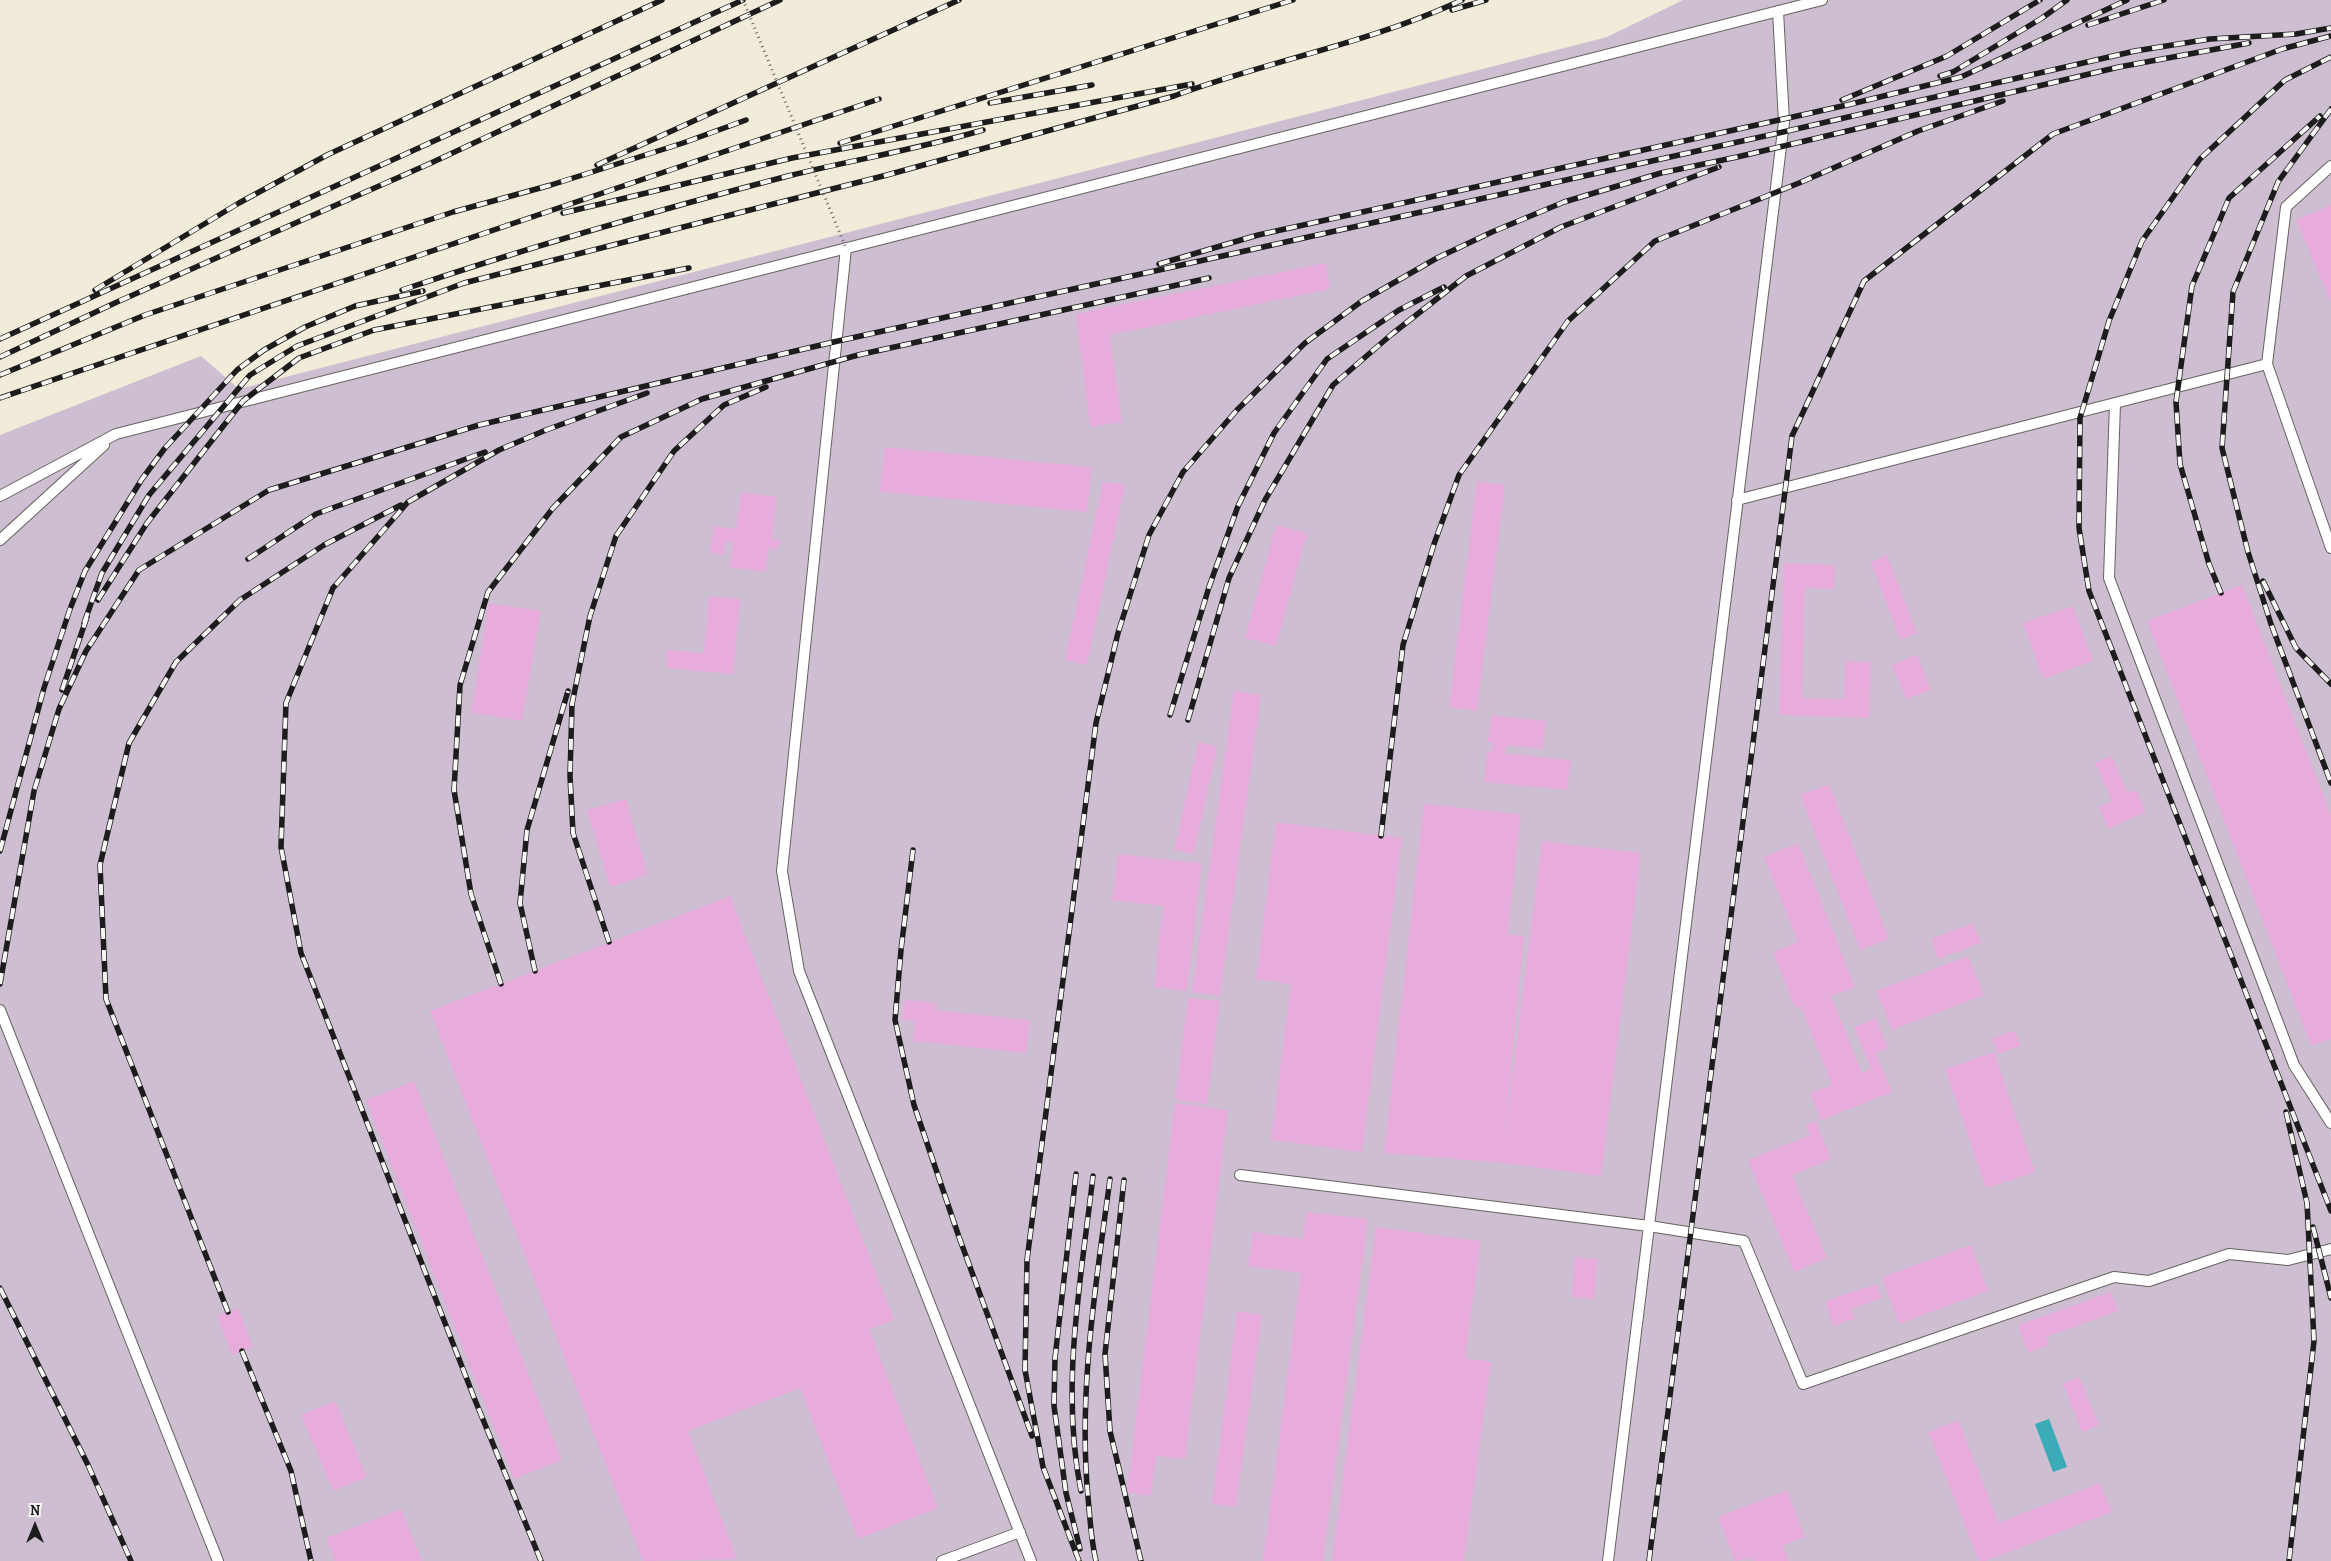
<!DOCTYPE html>
<style>
body{margin:0}
#map{position:relative;width:2331px;height:1561px;overflow:hidden;background:#f1ebd9;font-family:Alegreya,serif}
canvas{display:block}
.north{position:absolute;left:10px;top:1501px;width:50px;height:50px;-webkit-text-stroke:4px #f6f6f2;paint-order:stroke;rotate:0deg;font-size:14px;font-weight:700;line-height:20px;text-align:center;color:#1c1c1c}
.north::after{content:'';display:block;margin:auto;width:18px;height:22px;background:#1c1c1c;clip-path:polygon(50% 0,100% 100%,50% 72%,0 100%)}
</style>
<div id="map">
<canvas width="2331" height="1561"></canvas>
<div class="north">N</div>
</div>
<script>
const ctx = document.querySelector('canvas').getContext('2d');
ctx.lineJoin = 'round';
function fill(path, color) { ctx.fillStyle = color; ctx.fill(path, 'evenodd'); }
function strokePath(path, color, width, dash) { ctx.strokeStyle = color; ctx.lineWidth = width; ctx.lineCap = dash ? 'butt' : 'round'; ctx.setLineDash(dash || []); ctx.stroke(path); }
fill(new Path2D(`
 M1683,0H2331V1561H0V435L201,356L239,389L1607,37Z`), '#cdbed2');
fill(new Path2D(`
 M2049,1419L2067,1467L2053,1472L2035,1424Z`), '#3aabb7');
fill(new Path2D(`
 M2331,205V303L2296,220Z
 M1326,263L1330,289L1110,335L1122,422L1090,427L1076,314Z
 M885,447L1092,467L1087,512L880,492Z
 M1103,481L1125,485L1087,665L1065,660Z
 M1477,481L1505,485L1477,711L1449,707Z
 M741,492L777,497L772,539L780,540L778,549L769,548L765,572L729,567L733,542L726,541L724,555L710,553L714,526L736,529Z
 M1276,525L1307,533L1276,646L1245,638Z
 M1887,555L1917,633L1900,640L1871,562Z
 M1784,563L1835,565L1834,589L1805,588L1802,698L1844,699L1845,661L1871,662L1869,718L1779,715Z
 M2242,585L2331,815V1039L2311,1046L2147,621Z
 M709,596L740,599L733,674L666,668L667,650L704,653Z
 M489,603L541,611L522,721L471,713Z
 M2073,606L2093,661L2043,679L2023,623Z
 M1917,655L1931,690L1906,699L1892,665Z
 M1234,691L1261,695L1220,996L1192,992Z
 M1491,715L1546,721L1543,749L1506,745L1505,753L1571,760L1567,790L1484,782L1487,751L1492,752L1493,743L1488,742Z
 M1198,742L1217,747L1194,854L1174,850Z
 M2111,755L2127,791H2137L2146,812L2108,829L2099,807L2112,801L2095,763Z
 M1829,784L1889,939L1860,950L1800,795Z
 M626,799L648,875L610,887L587,810Z
 M1424,804L1521,814L1508,934L1524,936L1504,1141L1542,841L1641,853L1601,1176L1502,1163L1384,1153Z
 M1276,822L1402,838L1362,1152L1271,1140L1291,984L1256,979Z
 M1798,843L1855,987L1831,996L1862,1073L1871,1069L1854,1027L1876,1018L1888,1048L1876,1053L1892,1092L1821,1120L1810,1093L1832,1085L1800,1005L1795,1008L1773,952L1798,942L1764,857Z
 M1118,854L1202,863L1187,991L1154,987L1163,906L1112,900Z
 M730,896L894,1320L869,1329L938,1508L858,1539L800,1388L688,1431L737,1559L643,1561L430,1011Z
 M1973,923L1981,943L1938,959L1931,939Z
 M1968,956L1984,995L1892,1030L1876,991Z
 M1188,998L1220,1001L1207,1104L1175,1100Z
 M905,1000L937,1003L936,1010L1030,1020L1026,1053L913,1041L915,1021L902,1020Z
 M2015,1031L2020,1046L1997,1054L1992,1038Z
 M1994,1052L2035,1172L1986,1188L1945,1069Z
 M414,1081L562,1460L514,1479L366,1100Z
 M1175,1103L1228,1110L1185,1459L1156,1456L1151,1496L1127,1492Z
 M1816,1121L1831,1159L1792,1175L1827,1258L1794,1272L1748,1160L1810,1135L1806,1125Z
 M1306,1212L1368,1219L1323,1561H1263L1301,1273L1248,1266L1253,1232L1303,1239Z
 M1376,1227L1481,1241L1465,1358L1491,1362L1464,1561H1332Z
 M1971,1245L1988,1291L1899,1324L1882,1277Z
 M1575,1257L1598,1259L1594,1299L1572,1297Z
 M1877,1284L1882,1298L1851,1309L1855,1319L1833,1326L1825,1301Z
 M2111,1292L2118,1311L2046,1337L2049,1345L2028,1353L2018,1325Z
 M238,1308L253,1347L232,1355L217,1316Z
 M1237,1311L1262,1315L1236,1507L1212,1504Z
 M2079,1377L2099,1425L2082,1432L2063,1384Z
 M335,1401L367,1477L333,1491L301,1415Z
 M1958,1420L1999,1523L2100,1483L2112,1512L1985,1561H1979L1928,1432Z
 M1787,1490L1805,1537L1783,1545L1789,1561H1754L1753,1558L1735,1561L1718,1517Z
 M401,1509L422,1561H335L326,1538Z`), '#e7abdc');
const lane = new Path2D(`
 M2331,166L2286,207L2267,364L2331,548
 M846,248L782,871L799,971L1031,1561
 M2115,404L2109,578L2294,1065L2331,1123
 M0,496L116,434L1822,0
 M1737,500L2267,364
 M0,540L104,445
 M0,1010L218,1561
 M1240,1175L1649,1226L1744,1241L1803,1384L2114,1277L2149,1281L2229,1254L2288,1260L2331,1249
 M942,1561L1020,1532
 M1608,1561L1784,122L1778,11`);
strokePath(lane, '#67645e', 12);
strokePath(lane, '#fff', 10);
const rail = new Path2D(`
 M1452,10L1486,0
 M2088,25L2164,0
 M2331,57L2285,80L2200,159L2142,241L2109,321L2080,418L2079,528L2089,591L2331,1211
 M1940,76L1953,72L2042,18L2067,0
 M1842,100L1947,56L2040,0
 M990,103L1092,85
 M2331,109L2278,182L2233,292L2222,448L2248,552L2271,624L2331,783
 M840,143L1293,0
 M597,165L959,0
 M563,213L792,158L1192,84
 M1159,264L1258,235L1847,105L1961,77L2127,0
 M95,290L239,203L327,155L662,0
 M402,290C529,247 658,210 788,176C852,160 919,149 983,130
 M0,339L743,0
 M0,357L117,302L431,163L780,0
 M0,375L145,315L453,212L551,185L683,143L746,120
 M0,398L879,99
 M248,559L316,514L485,452
 M2263,581L2296,648L2331,684
 M2221,593L2209,564L2180,464L2176,402L2192,286L2229,198L2320,116
 M98,600L147,523L243,401L299,358L374,330L689,268
 M84,623L102,573L149,495L250,375L297,346L464,283L887,175L1174,96C1268,61 1370,43 1462,0
 M62,690L87,617
 M1170,715L1209,587L1238,506L1274,433L1327,359L1399,310L1444,287
 M1188,720L1229,578L1265,500L1333,385L1392,334L1466,276L1561,227L1719,167
 M1381,836L1403,645L1434,544L1459,475L1568,321L1655,241L1799,183L1918,131L2003,101
 M913,850L901,950L895,1020L914,1105L959,1237L1032,1436
 M0,851L44,688L70,609L85,571L142,479L165,448L237,370L264,350L305,327L355,306L423,291
 M609,942L573,833L570,776L572,704L590,616L616,536L674,451L724,405L766,387
 M535,971L520,903L527,830L568,691
 M0,984L34,791L59,709L86,651L139,570L269,490L479,425L838,341L1783,132L2135,51L2210,39L2296,34L2331,28
 M501,984L471,894L454,790L460,685L488,592L553,508L621,437L702,399L858,355L1209,278
 M2286,1112L2307,1203L2314,1341L2289,1561
 M1076,1174L1055,1358L1054,1406L1066,1493L1080,1549
 M1124,1180L1105,1354L1110,1431L1141,1561
 M2313,1227L2331,1298
 M0,1288L88,1465L131,1561
 M228,1312L106,999L100,865L129,743L176,662L240,600L324,545L401,505
 M242,1351L291,1471L311,1561
 M1081,1491C1060,1387 1081,1280 1093,1176
 M541,1561L475,1400L301,953L281,847L286,703L333,588L408,502L499,450L546,430L647,393
 M1079,1561L1043,1467L1025,1370L1027,1260L1096,723L1118,633L1149,535L1183,472L1237,410L1305,343L1362,301L1437,258L1492,232L1564,202L1661,173L1737,157L2119,67L2249,43
 M1096,1561C1091,1540 1090,1518 1088,1497C1078,1391 1096,1284 1110,1179
 M1649,1561L1792,436L1864,281L2053,134L2282,49L2331,36`);
strokePath(rail, '#1c1c1c', 5.5);
strokePath(rail, '#f6f6f2', 4, [11]);
strokePath(new Path2D(`
 M743,0L846,248`), '#67645e', 3, [1, 4]);
</script>
